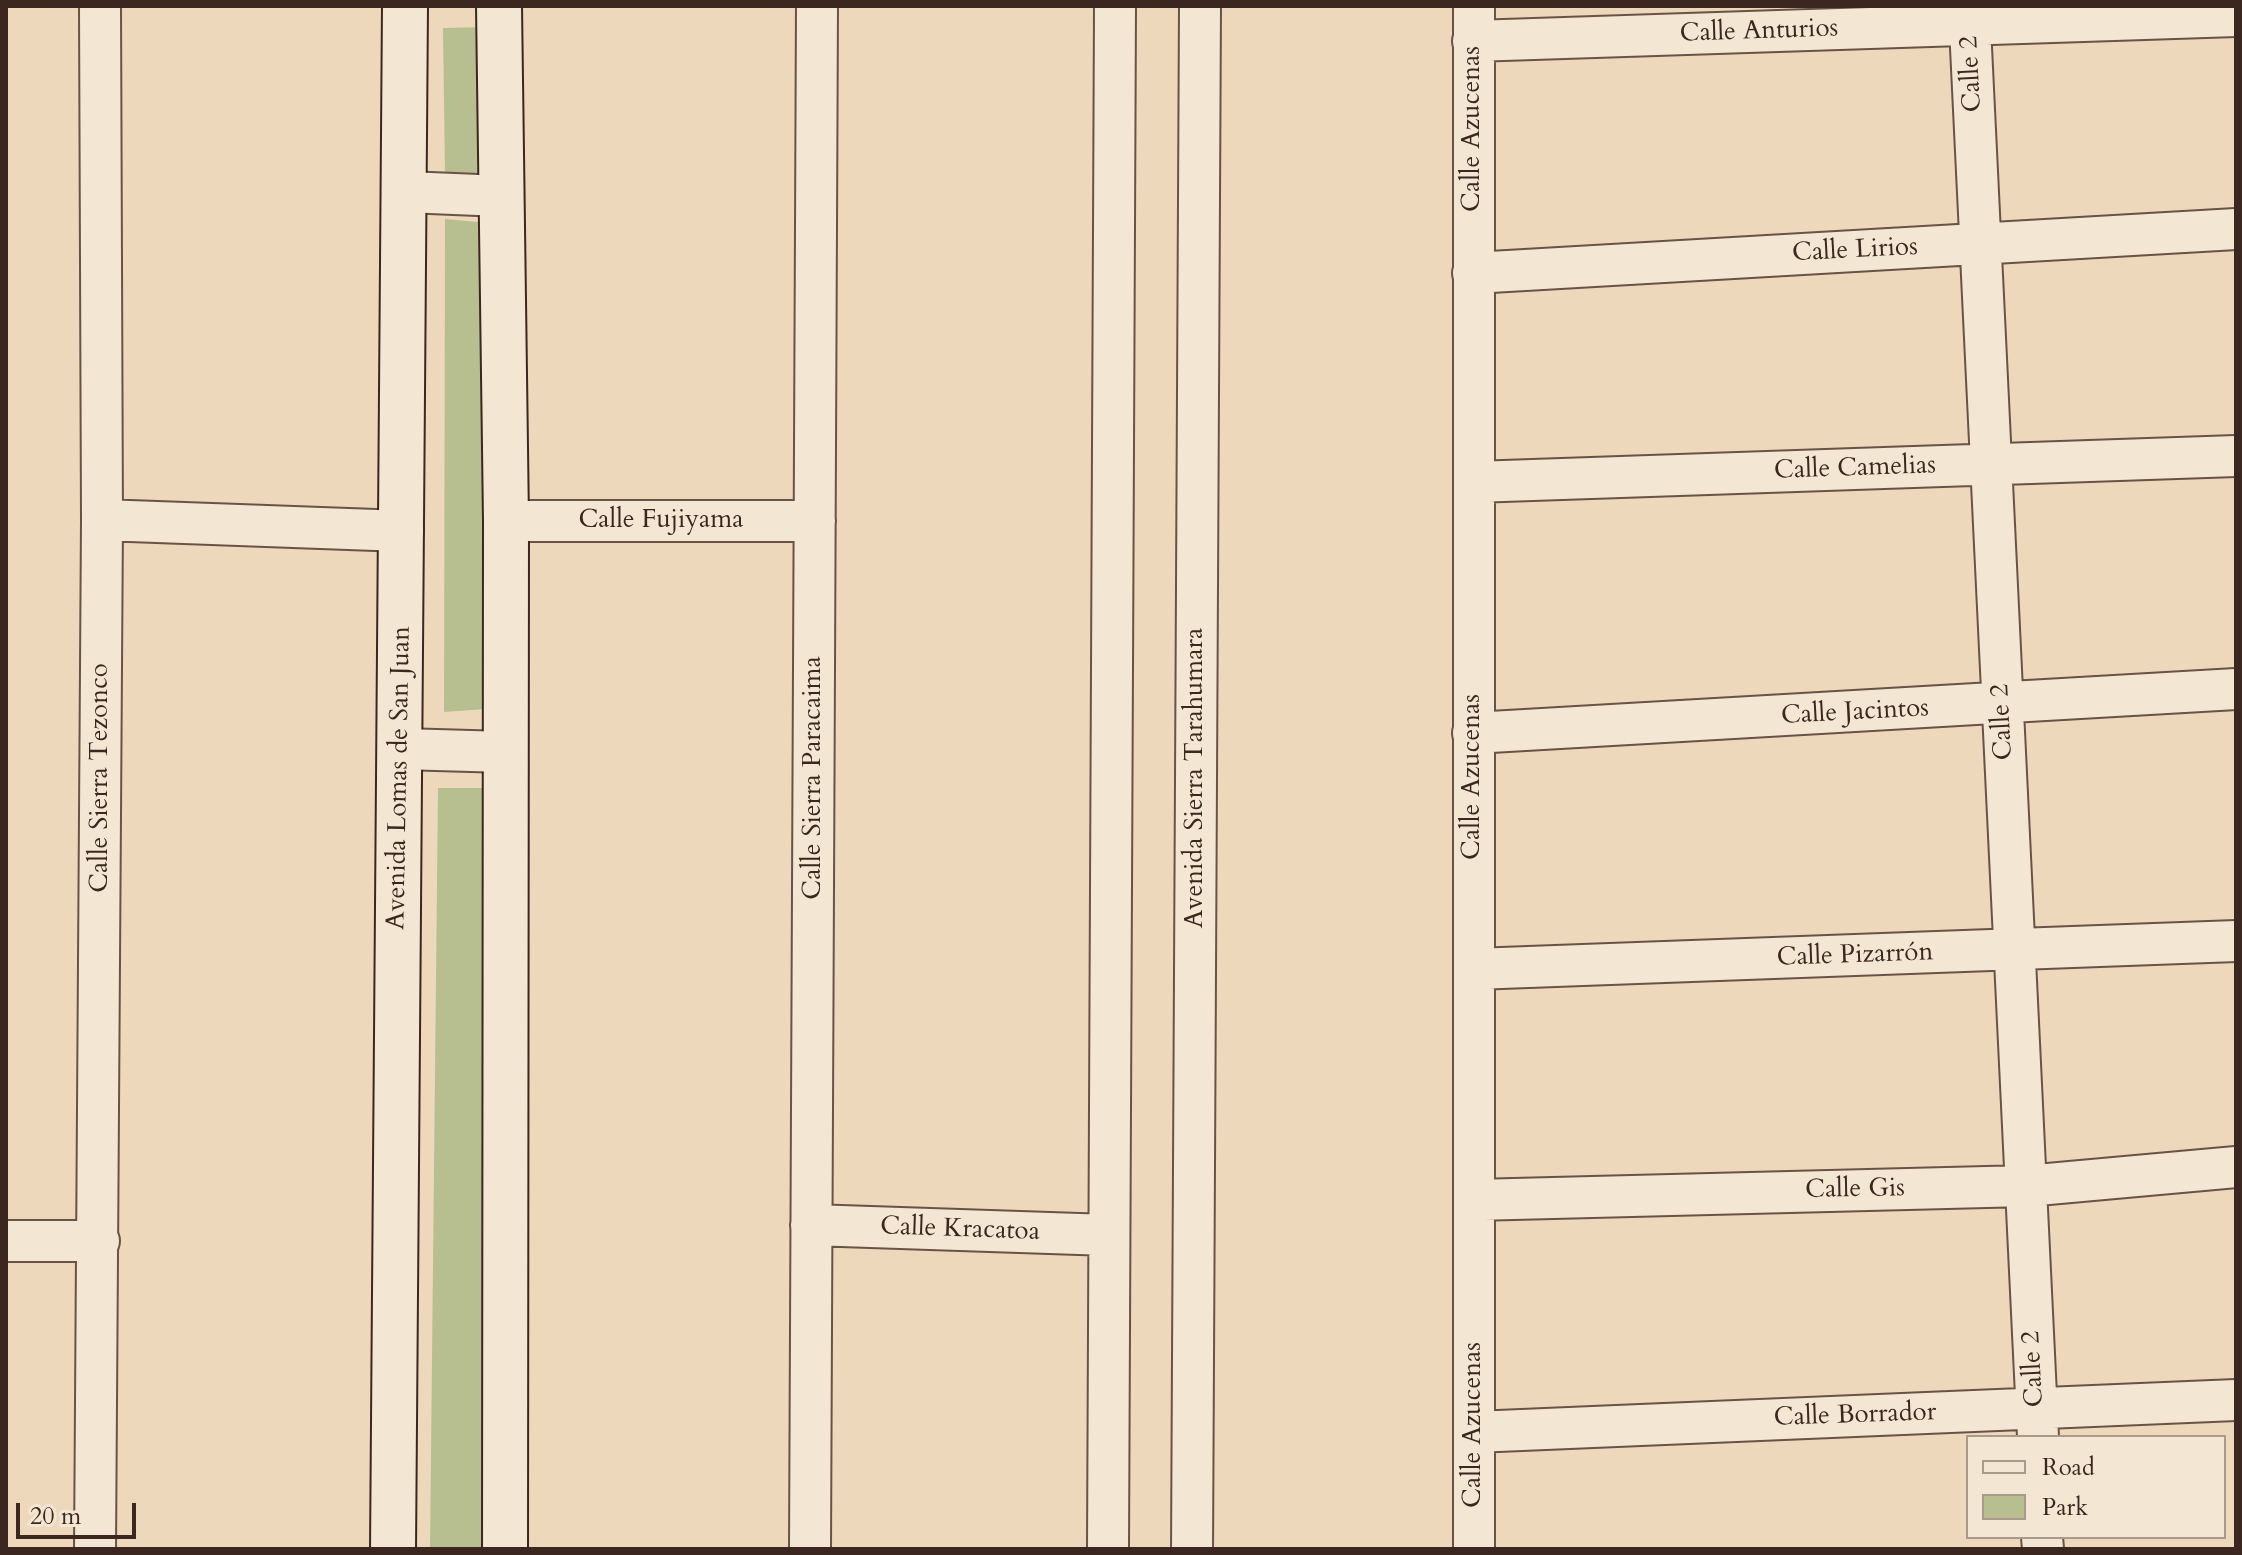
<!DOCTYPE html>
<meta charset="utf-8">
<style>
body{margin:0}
#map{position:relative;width:2242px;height:1555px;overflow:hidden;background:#edd8bb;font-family:Cardo,serif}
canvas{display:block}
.frame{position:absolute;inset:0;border:8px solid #3b271f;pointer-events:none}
.legend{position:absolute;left:1966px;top:1435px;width:260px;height:104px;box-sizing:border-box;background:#f3e6d3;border:2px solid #a99a8b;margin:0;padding:10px 14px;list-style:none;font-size:24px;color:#3b271f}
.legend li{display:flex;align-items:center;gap:16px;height:40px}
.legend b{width:40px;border:2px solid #a99a8b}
.scale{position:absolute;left:16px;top:1503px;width:120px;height:36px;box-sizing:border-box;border:4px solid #3b271f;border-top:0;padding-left:10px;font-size:24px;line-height:28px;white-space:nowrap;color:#3b271f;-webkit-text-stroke:6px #f3e6d3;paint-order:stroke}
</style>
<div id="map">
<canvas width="2242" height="1555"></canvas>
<div class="frame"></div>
<ul class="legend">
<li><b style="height:10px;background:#f3e6d3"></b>Road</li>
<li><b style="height:22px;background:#b7bf91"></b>Park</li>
</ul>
<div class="scale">20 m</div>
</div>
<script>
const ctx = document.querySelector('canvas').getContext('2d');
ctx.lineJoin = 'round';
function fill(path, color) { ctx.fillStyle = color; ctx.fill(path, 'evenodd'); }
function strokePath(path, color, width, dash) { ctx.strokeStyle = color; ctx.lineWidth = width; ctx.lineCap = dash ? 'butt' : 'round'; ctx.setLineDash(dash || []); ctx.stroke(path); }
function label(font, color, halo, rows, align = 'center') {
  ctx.font = font + ' Cardo,serif'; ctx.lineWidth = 6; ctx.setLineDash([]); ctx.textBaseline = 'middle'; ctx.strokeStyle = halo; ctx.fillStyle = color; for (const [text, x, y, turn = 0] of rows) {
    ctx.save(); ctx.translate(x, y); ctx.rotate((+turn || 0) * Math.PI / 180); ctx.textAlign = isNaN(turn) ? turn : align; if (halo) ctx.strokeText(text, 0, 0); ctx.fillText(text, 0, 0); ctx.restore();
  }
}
fill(new Path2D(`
 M489,27L490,176L445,175L443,28Z
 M445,219L489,223L485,709L444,712Z
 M438,788H486L483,1549H430Z`), '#b7bf91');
const street = new Path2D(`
 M1474,6V1549
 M1969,6L2038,1437
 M1473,41L2236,16
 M406,192L502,196
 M1473,273L2236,229
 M1474,482L2236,456
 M102,520L403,531
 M506,521H815
 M1473,733L2236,689
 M401,749L506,752
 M1474,969L2236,941
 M1474,1200L2026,1186L2236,1167
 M811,1225L1109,1235
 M6,1241H99
 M1474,1432L2236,1400
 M2042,1537L2043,1549
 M95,1549L102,520L100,6
 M810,1549L817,6
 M1108,1549L1115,6
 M1192,1549L1200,6`);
const secondary = new Path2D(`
 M499,6L506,521L505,1549
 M393,1549L405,6`);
strokePath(street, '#685346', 44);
strokePath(secondary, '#3b271f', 48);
strokePath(street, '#f3e6d3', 40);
strokePath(secondary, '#f3e6d3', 44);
label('26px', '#3b271f', '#f3e6d3', [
 ["Calle Anturios",1759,32,-2],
 ["Calle 2",1972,74,-93],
 ["Calle Azucenas",1473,129,-90],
 ["Calle Lirios",1855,251,-3],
 ["Calle Camelias",1855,469,-2],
 ["Calle Fujiyama",661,521],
 ["Calle Jacintos",1855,713,-3],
 ["Calle 2",2003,722,-93],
 ["Calle Azucenas",1473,777,-90],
 ["Calle Sierra Tezonco",101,778,-90],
 ["Avenida Lomas de San Juan",400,778,-89],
 ["Calle Sierra Paracaima",814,778,-90],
 ["Avenida Sierra Tarahumara",1196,778,-90],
 ["Calle Pizarrón",1855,956,-2],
 ["Calle Gis",1855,1190,-1],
 ["Calle Kracatoa",960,1230,2],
 ["Calle 2",2034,1369,-93],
 ["Calle Borrador",1855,1416,-2],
 ["Calle Azucenas",1474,1425,-90]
]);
</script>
